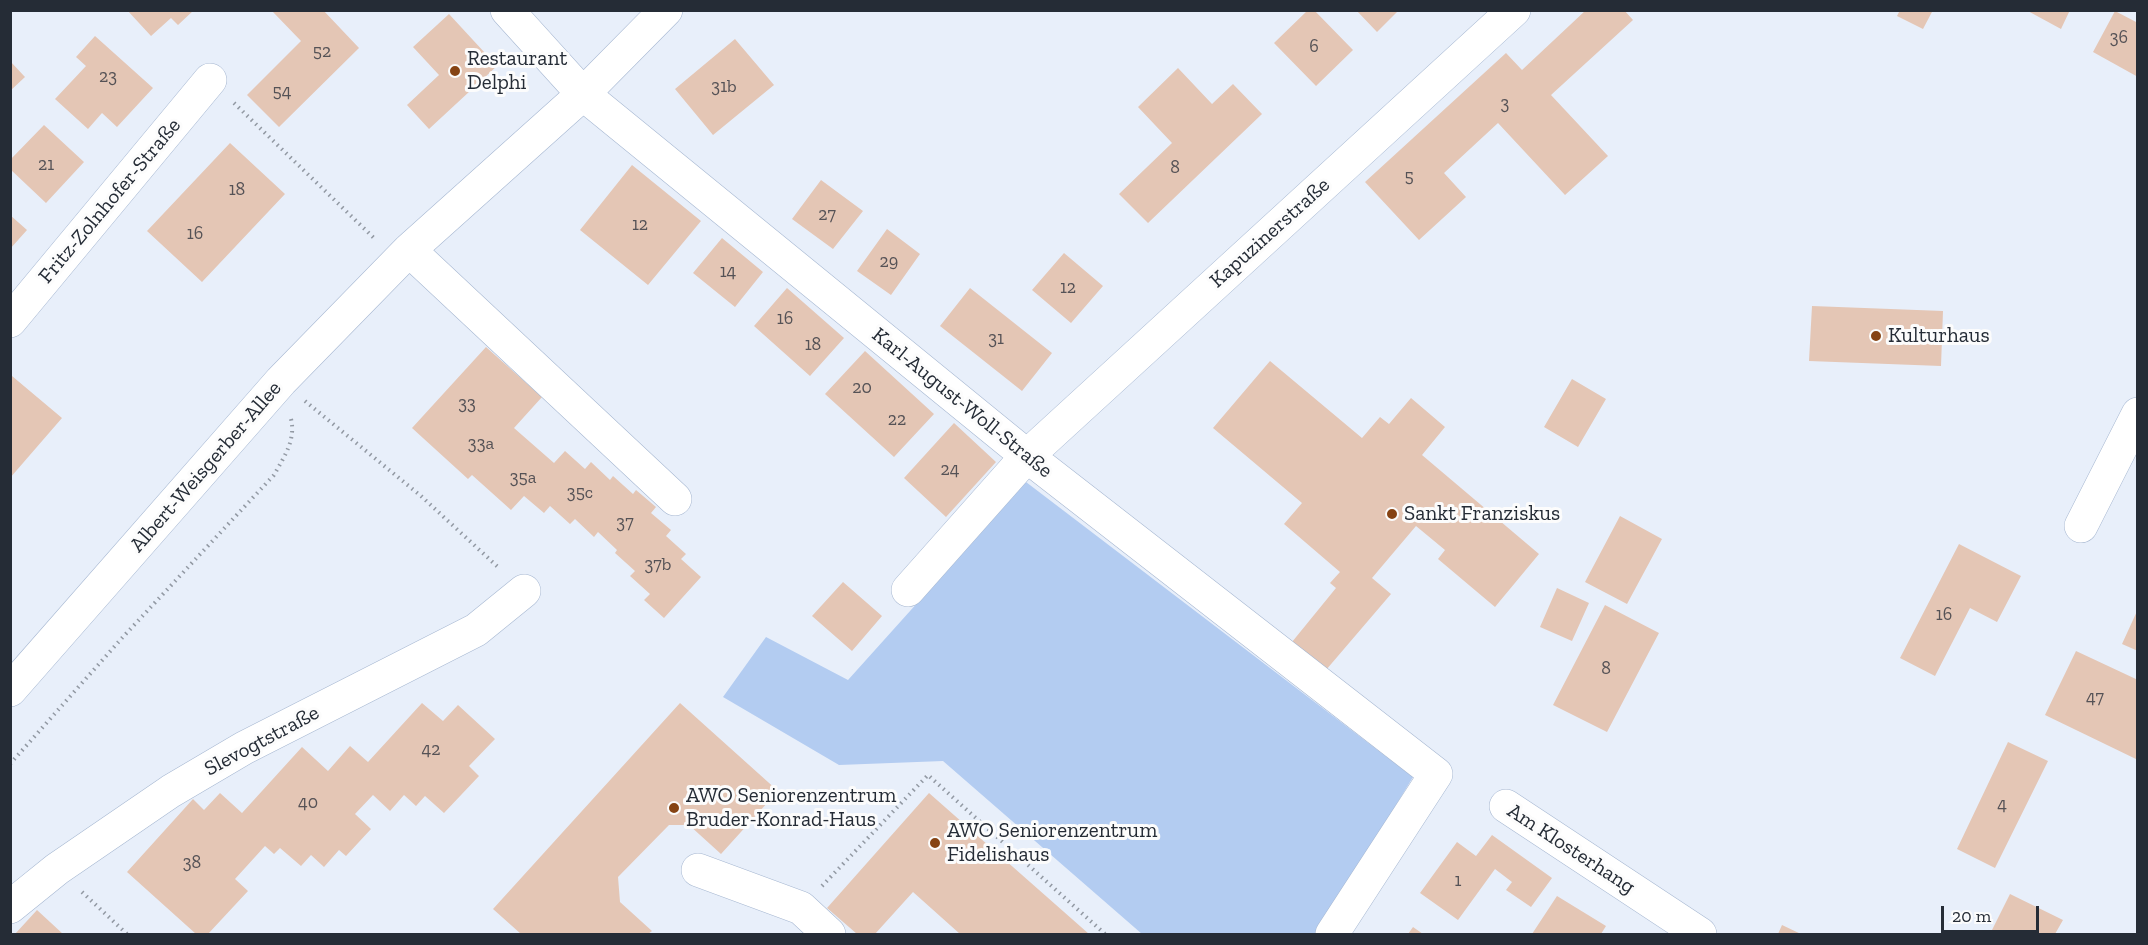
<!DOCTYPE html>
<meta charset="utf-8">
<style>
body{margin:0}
#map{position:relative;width:2148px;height:945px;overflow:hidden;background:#e8effa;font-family:"Zilla Slab",serif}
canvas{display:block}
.frame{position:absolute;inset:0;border:12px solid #252c36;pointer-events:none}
.scale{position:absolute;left:1941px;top:906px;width:98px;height:27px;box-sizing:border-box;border:3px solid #252c36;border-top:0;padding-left:8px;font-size:18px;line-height:21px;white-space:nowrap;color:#252c36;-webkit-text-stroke:4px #fcfcfc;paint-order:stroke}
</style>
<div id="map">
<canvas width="2148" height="945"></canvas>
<div class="frame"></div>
<div class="scale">20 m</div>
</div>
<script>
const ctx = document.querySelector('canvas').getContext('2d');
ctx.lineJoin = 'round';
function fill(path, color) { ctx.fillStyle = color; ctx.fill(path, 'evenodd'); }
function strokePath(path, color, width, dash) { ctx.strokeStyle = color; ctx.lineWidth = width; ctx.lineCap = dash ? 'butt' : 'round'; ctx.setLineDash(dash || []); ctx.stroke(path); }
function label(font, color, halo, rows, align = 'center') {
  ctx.font = font + ' "Zilla Slab",serif'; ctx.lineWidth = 6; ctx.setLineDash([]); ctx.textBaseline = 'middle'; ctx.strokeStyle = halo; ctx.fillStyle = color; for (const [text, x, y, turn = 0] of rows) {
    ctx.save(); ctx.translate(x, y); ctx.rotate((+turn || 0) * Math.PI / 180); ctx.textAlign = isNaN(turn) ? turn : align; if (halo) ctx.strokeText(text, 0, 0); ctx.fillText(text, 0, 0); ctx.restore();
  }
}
fill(new Path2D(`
 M1026,482L1413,777L1318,934H1142L943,761L839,765L723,697L766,637L848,680Z`), '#b3ccf1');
fill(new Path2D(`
 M127,10H194L178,25L171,18L151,36Z
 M275,10H323L359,48L279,127L247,95L301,41L273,12Z
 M1308,10H1314L1353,50L1316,86L1274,43Z
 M1356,10H1399L1377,32Z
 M1586,10H1624L1633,20L1551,95L1608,156L1565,195L1498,123L1444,173L1466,197L1419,240L1365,182L1506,53L1522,70Z
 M1900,10H1933L1923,29L1897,16Z
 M2026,10H2070L2061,29Z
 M2115,11L2138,23V77L2093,52Z
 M449,14L497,66L429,129L407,105L439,75L413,47Z
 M95,36L153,88L117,127L102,113L88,129L55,99L86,66L76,57Z
 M735,39L774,85L713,135L675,89Z
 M10,61L25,77L10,91Z
 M1178,68L1212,104L1233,84L1262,114L1148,223L1119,194L1172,143L1138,107Z
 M44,125L84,162L46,203L10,169V160Z
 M230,143L285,194L202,282L147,231Z
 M632,165L701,221L648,285L580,230Z
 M821,180L863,211L833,249L792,219Z
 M10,215L27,230L10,249Z
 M887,229L920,254L891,295L857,271Z
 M722,238L763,272L735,307L693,273Z
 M1064,253L1103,286L1071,323L1032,290Z
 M787,288L844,338L810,376L754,326Z
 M970,288L1052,353L1022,391L940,326Z
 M1812,306L1943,311L1941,366L1809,361Z
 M486,347L542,397L514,428L554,463L565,451L585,469L591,462L610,480L613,476L633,494L636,490L656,507L651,513L671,530L666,536L686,554L681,559L701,577L664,618L644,600L650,594L630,576L635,571L615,553L617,550L598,532L594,537L575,519L570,524L550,506L544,513L524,496L511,510L472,475L468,479L412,428Z
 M865,351L934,414L894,457L825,394Z
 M1270,361L1362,438L1380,417L1389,424L1411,398L1445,427L1422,455L1539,554L1495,607L1438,559L1445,550L1416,526L1372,578L1391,594L1326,670L1292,642L1336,588L1330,583L1340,572L1284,524L1302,503L1213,428Z
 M12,376L62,418L10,478V378Z
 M1572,379L1606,399L1578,447L1544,427Z
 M954,423L996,462L946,517L904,478Z
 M1620,516L1662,539L1627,604L1585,582Z
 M1959,544L2021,576L1997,622L1970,608L1935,676L1900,658Z
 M843,582L882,616L852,651L812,616Z
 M1557,588L1589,603L1572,641L1540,627Z
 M1605,605L1659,633L1607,732L1553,705Z
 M2138,609V651L2122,644Z
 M2076,651L2138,680V760L2045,715Z
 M422,703L443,721L458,705L495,739L469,766L479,776L444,813L425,796L416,806L404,795L390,811L373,795L355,814L371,829L346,856L339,850L324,867L311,855L301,866L280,848L274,854L265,846L235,879L248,891L208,934H196L127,872L193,799L204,810L220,793L242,813L302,747L328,771L350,746L368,762Z
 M680,703L778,791L721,854L689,825H669L618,877L620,902L652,931L648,934H521L493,909Z
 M2008,742L2048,761L1995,868L1957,849Z
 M929,793L1089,934H960L913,892L875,934H857L827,908Z
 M1492,835L1552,878L1531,907L1506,890L1512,882L1495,869L1458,920L1420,893L1457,842L1476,856Z
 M2010,894L2063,920L2055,934H1990Z
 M1557,896L1606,926L1601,934H1532Z
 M37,910L63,934H15Z
 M1782,925L1801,934H1778Z
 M1413,927L1423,934H1408Z`), '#e4c6b5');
const minor = new Path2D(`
 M507,10L583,94L1027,456L1436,774L1332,934
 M409,250L675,499
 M10,321L210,80
 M2081,526L2138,414
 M908,590L1027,456L1514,10
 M10,690L281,381L409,250L583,94L666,10
 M1506,806L1700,934
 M698,870L801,908L829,934
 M10,907L57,869L171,791L244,748L476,630L524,591`);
strokePath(minor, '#a6b7d1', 34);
strokePath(new Path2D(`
 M234,103L376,240
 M305,401L421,496L499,568
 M10,764L122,638L274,475C284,457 296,440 291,419
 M822,886L928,775L1105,934
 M82,892L127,934`), '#9299a3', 4, [1.5, 4.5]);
strokePath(minor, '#fff', 33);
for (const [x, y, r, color] of [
 [455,71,6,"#864313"],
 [1876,336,6,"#864313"],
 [1392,514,6,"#864313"],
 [674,808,6,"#864313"],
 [935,843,6,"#864313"]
]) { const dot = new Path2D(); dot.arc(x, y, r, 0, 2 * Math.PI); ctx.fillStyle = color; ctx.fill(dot); strokePath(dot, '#fcfcfc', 2); }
label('18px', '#555256', null, [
 ["36",2119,38],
 ["6",1314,47],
 ["52",322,52],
 ["23",108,77],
 ["31b",724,87],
 ["54",282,92],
 ["3",1505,104],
 ["21",46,165],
 ["8",1175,168],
 ["5",1409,177],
 ["18",237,190],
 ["27",827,215],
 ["12",640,225],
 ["16",195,234],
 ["29",889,262],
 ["14",728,272],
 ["12",1068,288],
 ["16",785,319],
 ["31",996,339],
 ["18",813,345],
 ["20",862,388],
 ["33",467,404],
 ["22",897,420],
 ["33a",481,444],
 ["24",950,470],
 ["35a",523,478],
 ["35c",580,493],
 ["37",625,523],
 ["37b",658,565],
 ["16",1944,615],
 ["8",1606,669],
 ["47",2095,698],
 ["42",431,750],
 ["40",308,803],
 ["4",2002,805],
 ["38",192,863],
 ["1",1458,881]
]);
label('21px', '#252c36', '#fcfcfc', [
 ["Restaurant",467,59],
 ["Delphi",467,83],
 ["Kulturhaus",1888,336],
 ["Sankt Franziskus",1404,514],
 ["AWO Seniorenzentrum",686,796],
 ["Bruder-Konrad-Haus",686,820],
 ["AWO Seniorenzentrum",947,831],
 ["Fidelishaus",947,855]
], 'left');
label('21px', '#252c36', '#fcfcfc', [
 ["Fritz-Zolnhofer-Straße",110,201,-50],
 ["Kapuzinerstraße",1270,233,-42],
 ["Karl-August-Woll-Straße",962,403,39],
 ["Albert-Weisgerber-Allee",206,467,-49],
 ["Slevogtstraße",262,741,-28],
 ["Am Klosterhang",1571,849,33]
]);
</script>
